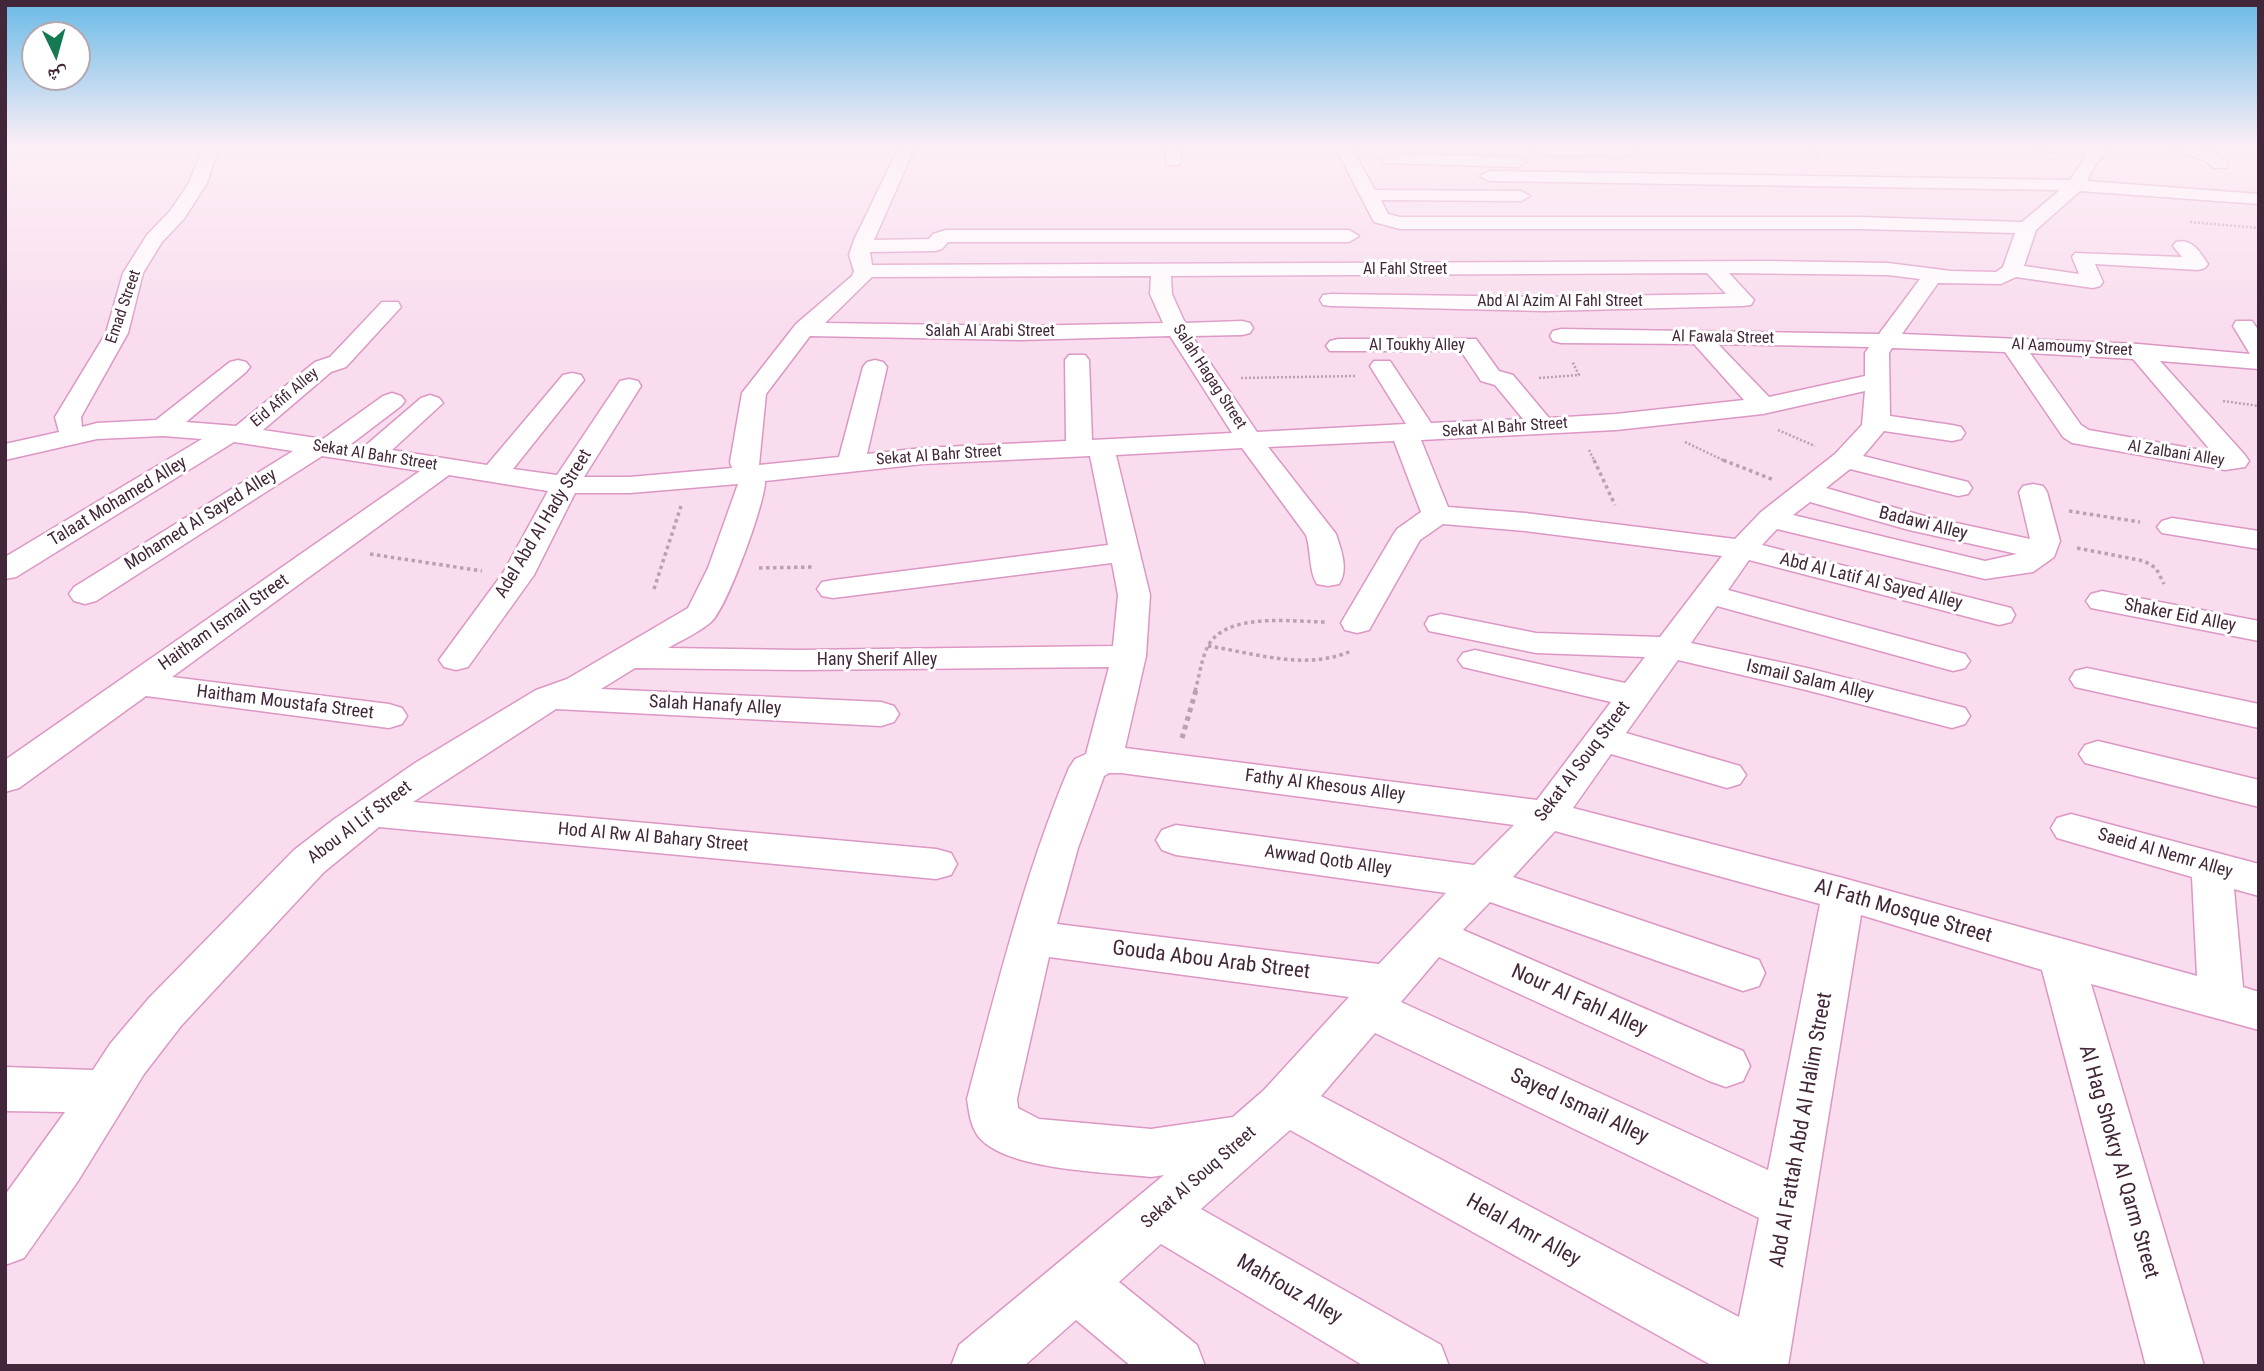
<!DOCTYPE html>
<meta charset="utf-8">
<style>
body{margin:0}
#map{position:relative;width:2264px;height:1371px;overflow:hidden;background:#f9dcee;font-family:"Roboto Condensed","Noto Naskh Arabic",sans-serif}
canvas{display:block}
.frame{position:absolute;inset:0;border:7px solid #422639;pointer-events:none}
.north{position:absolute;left:21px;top:21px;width:70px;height:70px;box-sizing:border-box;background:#fff;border:2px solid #b3a8b0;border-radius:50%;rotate:175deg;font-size:19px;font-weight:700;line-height:28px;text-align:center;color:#422639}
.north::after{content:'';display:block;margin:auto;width:24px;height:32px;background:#157951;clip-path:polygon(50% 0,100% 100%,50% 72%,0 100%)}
</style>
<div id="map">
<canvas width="2264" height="1371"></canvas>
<div class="frame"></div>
<div class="north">ش</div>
</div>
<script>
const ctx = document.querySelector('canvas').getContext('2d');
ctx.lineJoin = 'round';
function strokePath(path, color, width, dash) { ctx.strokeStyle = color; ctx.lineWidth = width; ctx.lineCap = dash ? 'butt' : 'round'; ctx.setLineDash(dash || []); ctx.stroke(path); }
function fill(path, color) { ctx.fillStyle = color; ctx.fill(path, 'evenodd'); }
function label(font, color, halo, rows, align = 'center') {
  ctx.font = font + ' "Roboto Condensed",sans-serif'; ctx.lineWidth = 6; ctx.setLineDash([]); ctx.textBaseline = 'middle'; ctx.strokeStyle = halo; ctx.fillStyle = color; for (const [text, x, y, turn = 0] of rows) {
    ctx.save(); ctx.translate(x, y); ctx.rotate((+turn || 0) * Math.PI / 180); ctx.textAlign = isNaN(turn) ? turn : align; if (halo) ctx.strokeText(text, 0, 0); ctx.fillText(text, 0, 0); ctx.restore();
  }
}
const minor = new Path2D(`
 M203,147H219L207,183L184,219L162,242L143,273L128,333L81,417L82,427L97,423L156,420L230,362L238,360L246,362L250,367L246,372L186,422L236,426L315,362L330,357L382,302H398L401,307L346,367L331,372L263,430L323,439L383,396L392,393L401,396L405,401L401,406L351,444L365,446L421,398L430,395L439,398L443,403L392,450L487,465L563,375L572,373L581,375L584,380L513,469L557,475L620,381L629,379L638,381L641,386L584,477H630L732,468L730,462L742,393L796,324L852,276L854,271L849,255L854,240L899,147H915L874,240L929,239L933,234L946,230H1349L1359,236L1349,242H948L942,249L935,251L870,252L872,265L1767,261L1888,263L1951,271L1996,272L2003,267L2015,233L1860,229H1400L1374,222L1335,147H1351L1375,190L1521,191L1530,196L1521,201L1381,200L1388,214L1400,217H1860L2022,222L2060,190L1489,181L1480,176L1489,171L2070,180L2087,154L2045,152L2037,147H2111L2095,165L2087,181L2259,194V204L2080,191L2036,230L2024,266L2079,274L2072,257L2075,253L2182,257L2173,246L2176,242C2192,238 2200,252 2208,264L2205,268L2198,270L2095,264L2103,282L2100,286L2093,288L2016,277L2001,284L1938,283L1902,334L2138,344L2250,354L2233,326L2236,321H2252L2259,331V369L2160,361L2245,455L2249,461L2245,467L2225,470L2072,443L2063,437L2005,352L1892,348L1889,353L1890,416L1952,425L1961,427L1965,433L1961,439L1952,441L1884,431L1863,456L1968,482L1972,488L1968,494L1958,496L1850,469L1826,488L1924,516L2030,539L2019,492L2023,486L2033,484L2043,486L2047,492L2060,541L2054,557L2033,572L1985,579L1777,529L1762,545L2011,608L2015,615L2011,622L1999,625L1749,560L1728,590L1965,654L1970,661L1965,668L1953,671L1717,606L1691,643L1807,668L1965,708L1970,716L1965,724L1952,728L1806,690L1678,660L1626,733L1740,766L1746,775L1740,784L1727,788L1611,754L1573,808L1843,878L2197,976L2192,877L2057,838L2051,828L2057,818L2071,814L2259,864V896L2234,889L2243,987L2259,992V1030L2091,984L2204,1366H2146L2042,970L1861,915L1788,1366H1713L1290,1130L1201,1209L1441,1345L1449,1366H1364L1161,1244L1119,1282L1197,1345L1205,1366H1131L1076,1320L1024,1366H951L959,1345L1164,1175L1151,1177C1109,1172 1005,1171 978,1136C970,1125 969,1111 967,1099C997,987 1024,875 1069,768L1075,759L1086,754L1109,667L800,670L635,668L601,689L881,702L894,706L899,714L894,722L881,726L556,709L413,802L936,849L951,853L957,864L951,875L936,879L379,827L324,872L181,1026L144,1074L78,1181L24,1258L5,1265V1195L65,1112L5,1111V1067L93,1070L110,1044L149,998L294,850L333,820L415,763L536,690L567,679L688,608L708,568L738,484L630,493H575L534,575L468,667L456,670L444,667L439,660L503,573L548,491L449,475L172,677L389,704L402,708L407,716L402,724L389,728L146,696L19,788L5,792V760L420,471L322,456L96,601L85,604L74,601L69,594L74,587L293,451L234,442L16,577L5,579V557L202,439L163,436L97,439L5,460V444L59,432L55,417L106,333L123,273L147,235L170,211L189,183ZM1707,273L1726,294L1545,297L1331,294L1323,295L1320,300L1323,305L1331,306L1545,311L1743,306L1751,305L1754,300L1729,273L1888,275L1920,279L1879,334L1561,329L1553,331L1550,336L1553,341L1561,343L1694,344L1744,400L1616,414L1549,418L1513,375L1499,371L1476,339H1338L1330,341L1326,346L1330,351H1461L1481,381L1495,385L1523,419L1431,423L1390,361H1374L1370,366L1406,424L1257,432L1192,336L1242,335L1250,333L1253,328L1250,323L1242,321L1185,323L1172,294L1171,276ZM1151,276L1150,294L1163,323L1020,326L825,323L872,277ZM810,336L1020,340L1170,336L1232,433L1092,440L1089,360L1085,355H1069L1065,360L1066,441L923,448L867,454L887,367L883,362L875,360L867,362L863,367L839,457L759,465L766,394ZM1718,344L1869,347L1865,353V376L1769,397ZM2030,353L2133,359L2212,452L2089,430L2081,425ZM1865,391L1862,425L1835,454L1761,512L1735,539L1525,513L1448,507L1421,440L1616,430L1763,414ZM1394,441L1421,512L1397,529L1393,535L1341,623L1345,630L1357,633L1369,630L1420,540L1443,524L1525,531L1722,556L1660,637L1536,633L1441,614L1429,617L1425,624L1429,631L1536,653L1645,657L1625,683L1475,650L1463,653L1458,660L1463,667L1611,702L1537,800L1125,748L1146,656L1150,595L1116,455L1242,448L1306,535C1311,550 1309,572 1317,584L1328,586L1339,584C1349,570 1341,549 1336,534L1268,447ZM1090,456L1108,545L833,580L822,582L817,589L822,596L833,598L1112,563L1118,595L1113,646L800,650L668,648C682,640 698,633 711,622C726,610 766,501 765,481L923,464ZM1810,502L1909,530L2017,554L1985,561L1793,515ZM1109,773H1121L1514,825L1474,865L1176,825L1162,830L1156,840L1162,850L1176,855L1446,893L1379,964L1057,924L1078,848L1104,776ZM1555,831L1820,904L1768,1170L1401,1002L1439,957L1709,1081L1726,1087L1743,1081L1750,1066L1743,1051L1463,930L1490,902L1743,991L1759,986L1765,973L1759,960L1513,877ZM1049,957L1349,997L1264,1090L1233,1117L1151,1129L1039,1119L1018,1108L1017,1099ZM1375,1033L1759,1218L1739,1317L1321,1096Z
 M1164,147H1180L1181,161L1179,165H1167Z
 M1530,147H1633L1636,151L1628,156L1549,155L1532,150Z
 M2174,147C2193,146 2215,147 2228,164L2226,168H2214L2204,160L2182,153Z
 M2250,147H2259V153Z
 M1389,154L1518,157L1526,162L1518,167L1383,163L1381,159Z
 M2172,518L2259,531V549L2162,533L2157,527L2162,521Z
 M2102,591L2259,621V641L2091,608L2086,601L2091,594Z
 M2087,668L2259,704V728L2075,687L2070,679L2075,671Z
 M2098,741L2259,780V807L2085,763L2079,754L2085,745Z`);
strokePath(minor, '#dc97c4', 3);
strokePath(new Path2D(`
 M1807,147L1819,159
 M1918,147L1920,149
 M2190,222L2259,228
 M1241,378L1355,376
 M1539,378L1579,375L1572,361
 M2223,401L2259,406
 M1778,430L1815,446
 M1685,442L1727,462
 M1589,450L1595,462`), '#bca0b2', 2.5, [2, 2]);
strokePath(new Path2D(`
 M1594,460L1615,505
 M1723,460L1774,480
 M2069,511L2140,522
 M2077,548L2144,561L2156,568L2164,584
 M370,554L482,571
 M759,568L813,567
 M654,589L681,506
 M1208,646C1254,653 1306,671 1351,651
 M1195,691C1199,678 1201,661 1207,648C1224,611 1293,622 1326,622`), '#bca0b2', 3.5, [3.5, 3.5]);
strokePath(new Path2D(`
 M1182,738L1196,690`), '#bca0b2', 5, [4.5, 4.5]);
fill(minor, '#fff');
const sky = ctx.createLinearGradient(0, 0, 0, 339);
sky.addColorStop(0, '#6abae7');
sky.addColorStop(0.43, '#fceff7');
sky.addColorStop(1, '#fceff700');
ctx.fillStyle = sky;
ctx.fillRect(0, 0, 2264, 339);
label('16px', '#422639', '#fff', [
 ["Al Fahl Street",1405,270],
 ["Abd Al Azim Al Fahl Street",1560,302],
 ["Emad Street",124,307,-71],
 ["Salah Al Arabi Street",990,332],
 ["Al Fawala Street",1723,338,1],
 ["Al Toukhy Alley",1417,346],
 ["Al Aamoumy Street",2072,348,3],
 ["Salah Hagag Street",1209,377,57],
 ["Eid Afifi Alley",285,398,-40],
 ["Sekat Al Bahr Street",1505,428,-4],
 ["Al Zalbani Alley",2176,454,9],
 ["Sekat Al Bahr Street",375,456,9],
 ["Sekat Al Bahr Street",939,456,-4]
]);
label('18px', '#422639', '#fff', [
 ["Talaat Mohamed Alley",118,502,-31],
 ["Mohamed Al Sayed Alley",201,520,-32],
 ["Adel Abd Al Hady Street",544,524,-59],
 ["Badawi Alley",1923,524,14],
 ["Abd Al Latif Al Sayed Alley",1871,582,14],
 ["Shaker Eid Alley",2180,616,11],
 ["Haitham Ismail Street",224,623,-35],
 ["Hany Sherif Alley",877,660],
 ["Ismail Salam Alley",1810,681,13],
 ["Haitham Moustafa Street",285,703,7],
 ["Salah Hanafy Alley",715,706,3],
 ["Sekat Al Souq Street",1583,762,-53],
 ["Fathy Al Khesous Alley",1325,786,7],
 ["Abou Al Lif Street",360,823,-37],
 ["Hod Al Rw Al Bahary Street",653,838,5],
 ["Saeid Al Nemr Alley",2165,854,16],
 ["Awwad Qotb Alley",1328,861,8],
 ["Sekat Al Souq Street",1199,1178,-41]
]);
label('21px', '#422639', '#fff', [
 ["Al Fath Mosque Street",1903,912,16],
 ["Gouda Abou Arab Street",1211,961,7],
 ["Nour Al Fahl Alley",1579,1001,24],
 ["Sayed Ismail Alley",1579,1107,25],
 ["Abd Al Fattah Abd Al Halim Street",1802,1130,-80],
 ["Al Hag Shokry Al Qarm Street",2118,1162,74],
 ["Helal Amr Alley",1523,1231,29],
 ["Mahfouz Alley",1289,1290,30]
]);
</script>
